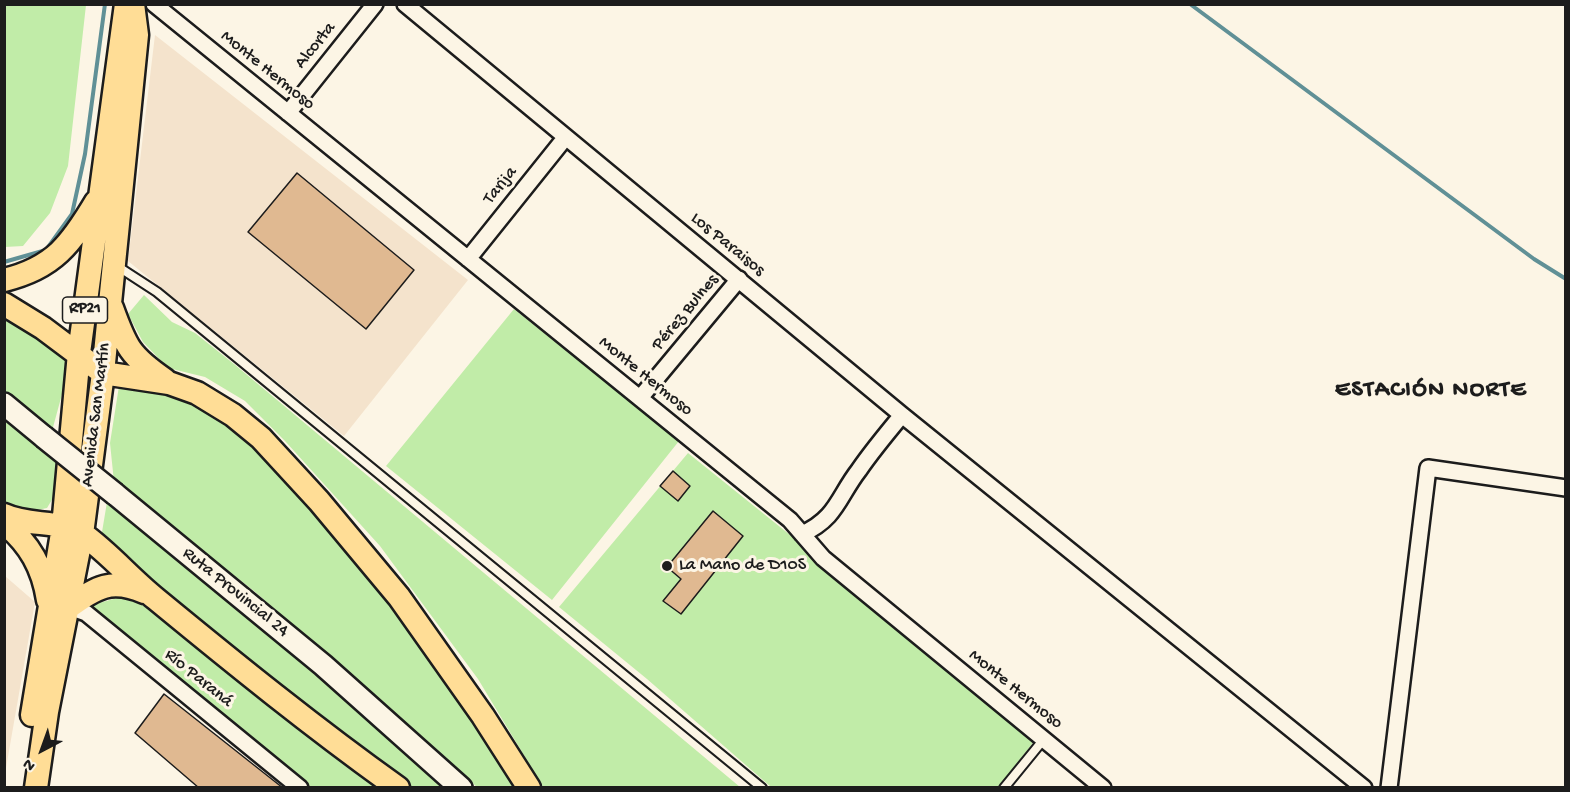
<!DOCTYPE html>
<meta charset="utf-8">
<style>
body{margin:0}
#map{position:relative;width:1570px;height:792px;overflow:hidden;background:#fcf5e5;font-family:"Gochi Hand",sans-serif}
canvas{display:block}
.frame{position:absolute;inset:0;border:6px solid #1c1c1c;pointer-events:none}
.north{position:absolute;left:12px;top:720px;width:60px;height:60px;-webkit-text-stroke:4px #fcf5e5;paint-order:stroke;rotate:221deg;font-size:16px;font-weight:700;line-height:24px;text-align:center;color:#1c1c1c}
.north::after{content:'';display:block;margin:auto;width:21px;height:27px;background:#1c1c1c;clip-path:polygon(50% 0,100% 100%,50% 72%,0 100%)}
</style>
<div id="map">
<canvas width="1570" height="792"></canvas>
<div class="frame"></div>
<div class="north">N</div>
</div>
<script>
const ctx = document.querySelector('canvas').getContext('2d');
ctx.lineJoin = 'round';
function fill(path, color) { ctx.fillStyle = color; ctx.fill(path, 'evenodd'); }
function strokePath(path, color, width, dash) { ctx.strokeStyle = color; ctx.lineWidth = width; ctx.lineCap = dash ? 'butt' : 'round'; ctx.setLineDash(dash || []); ctx.stroke(path); }
function label(font, color, halo, rows, align = 'center') {
  ctx.font = font + ' "Gochi Hand",sans-serif'; ctx.lineWidth = 6; ctx.setLineDash([]); ctx.textBaseline = 'middle'; ctx.strokeStyle = halo; ctx.fillStyle = color; for (const [text, x, y, turn = 0] of rows) {
    ctx.save(); ctx.translate(x, y); ctx.rotate((+turn || 0) * Math.PI / 180); ctx.textAlign = isNaN(turn) ? turn : align; if (halo) ctx.strokeText(text, 0, 0); ctx.fillText(text, 0, 0); ctx.restore();
  }
}
fill(new Path2D(`
 M155,35L468,280L344,436L128,261Z
 M5,576L35,602L6,768L4,767Z`), '#f4e3cc');
fill(new Path2D(`
 M4,5H86L68,166L50,213L23,246L5,247Z
 M144,295L172,322L195,333L234,364L740,787H543L478,679L380,546L285,441L245,401L205,377L168,368L143,342L128,314Z
 M514,309L679,441L552,600L386,466Z
 M4,313L67,350L68,372L52,431L5,392Z
 M119,386C149,388 180,390 207,405C256,434 294,484 329,528C396,611 459,697 515,787H477L254,591L114,482L110,443Z
 M4,420L59,465L56,493L47,508L28,512L5,503Z
 M688,453L1039,735L999,787H771L647,679L559,607Z
 M107,502L374,723L447,787H412L310,712L101,538Z
 M132,594L382,787H311L88,606Z`), '#c1eca8');
strokePath(new Path2D(`
 M1190,4L1534,259L1566,279
 M4,262L46,250L72,214L85,154L105,4`), '#609096', 4);
const building = new Path2D(`
 M297,173L414,270L366,329L248,232Z
 M673,471L690,486L678,501L660,486Z
 M713,511L743,536L681,614L663,601L681,579L667,567Z
 M164,694L283,788H199L135,733Z`);
fill(building, '#e0b991');
strokePath(building, '#1c1c1c', 1.5);
const service = new Path2D(`
 M117,266L157,292L762,788
 M1004,788L1044,739`);
const minor = new Path2D(`
 M154,4L790,520L823,558L1103,788
 M405,4L902,415L1364,788
 M288,113L375,4
 M468,259L565,138
 M640,398L739,279
 M802,534C837,518 838,497 859,470C872,451 887,433 902,415
 M69,607L86,613L300,788
 M1389,788L1428,468L1566,488`);
const secondary = new Path2D(`
 M4,404L44,437
 M115,494L323,665L461,788`);
const primary = new Path2D(`
 M4,280C54,268 71,244 96,202
 M4,304L43,328L103,373L169,383L197,393L233,415L261,438L319,501L399,597L483,716L529,788
 M112,308C126,347 130,356 165,380
 M4,515C29,527 61,519 84,535C110,554 131,579 156,599C235,664 314,728 398,788
 M4,523C30,544 43,568 48,600
 M69,607C96,587 112,578 144,592
 M32,715L63,527L79,353L126,4
 M36,788L47,712L82,534L103,373L137,35L133,4`);
strokePath(service, '#1c1c1c', 12);
strokePath(minor, '#1c1c1c', 20);
strokePath(secondary, '#1c1c1c', 26);
strokePath(primary, '#1c1c1c', 27);
strokePath(service, '#fcf5e5', 8);
strokePath(minor, '#fcf5e5', 15);
strokePath(secondary, '#fcf5e5', 21);
strokePath(primary, '#ffdd96', 22);
const secondaryBridge = new Path2D(`
 M44,437L115,494`);
strokePath(secondaryBridge, '#1c1c1c', 26, []);
strokePath(secondaryBridge, '#fcf5e5', 21);
for (const [x, y, r, color] of [
 [667,566,6,"#1c1c1c"]
]) { const dot = new Path2D(); dot.arc(x, y, r, 0, 2 * Math.PI); ctx.fillStyle = color; ctx.fill(dot); strokePath(dot, '#fcf5e5', 2); }
for (const [x, y, w] of [
 [85,310,45]
]) { const box = new Path2D(); box.roundRect(x - w / 2, y - 13, w, 26, 4.5); ctx.fillStyle = '#fcf5e5'; ctx.fill(box); strokePath(box, '#1c1c1c', 1.5); }
label('bold 16px', '#1c1c1c', null, [
 ["RP21",85,310]
]);
label('18px', '#1c1c1c', '#fcf5e5', [
 ["Alcorta",316,46,-51],
 ["Monte Hermoso",267,71,39],
 ["Tarija",501,186,-51],
 ["Los Paraisos",727,245,39],
 ["Pérez Bulnes",686,313,-50],
 ["Monte Hermoso",645,377,39],
 ["Avenida San Martín",97,415,-83],
 ["Ruta Provincial 24",235,593,39],
 ["Río Paraná",198,679,39],
 ["Monte Hermoso",1015,690,39]
]);
label('18px', '#1c1c1c', '#fcf5e5', [
 ["La Mano de D10S",679,566]
], 'left');
ctx.letterSpacing = '1.5px';
label('bold 24px', '#1c1c1c', '#fcf5e5', [
 ["ESTACIÓN NORTE",1431,391]
]);
ctx.letterSpacing = '0px';
</script>
